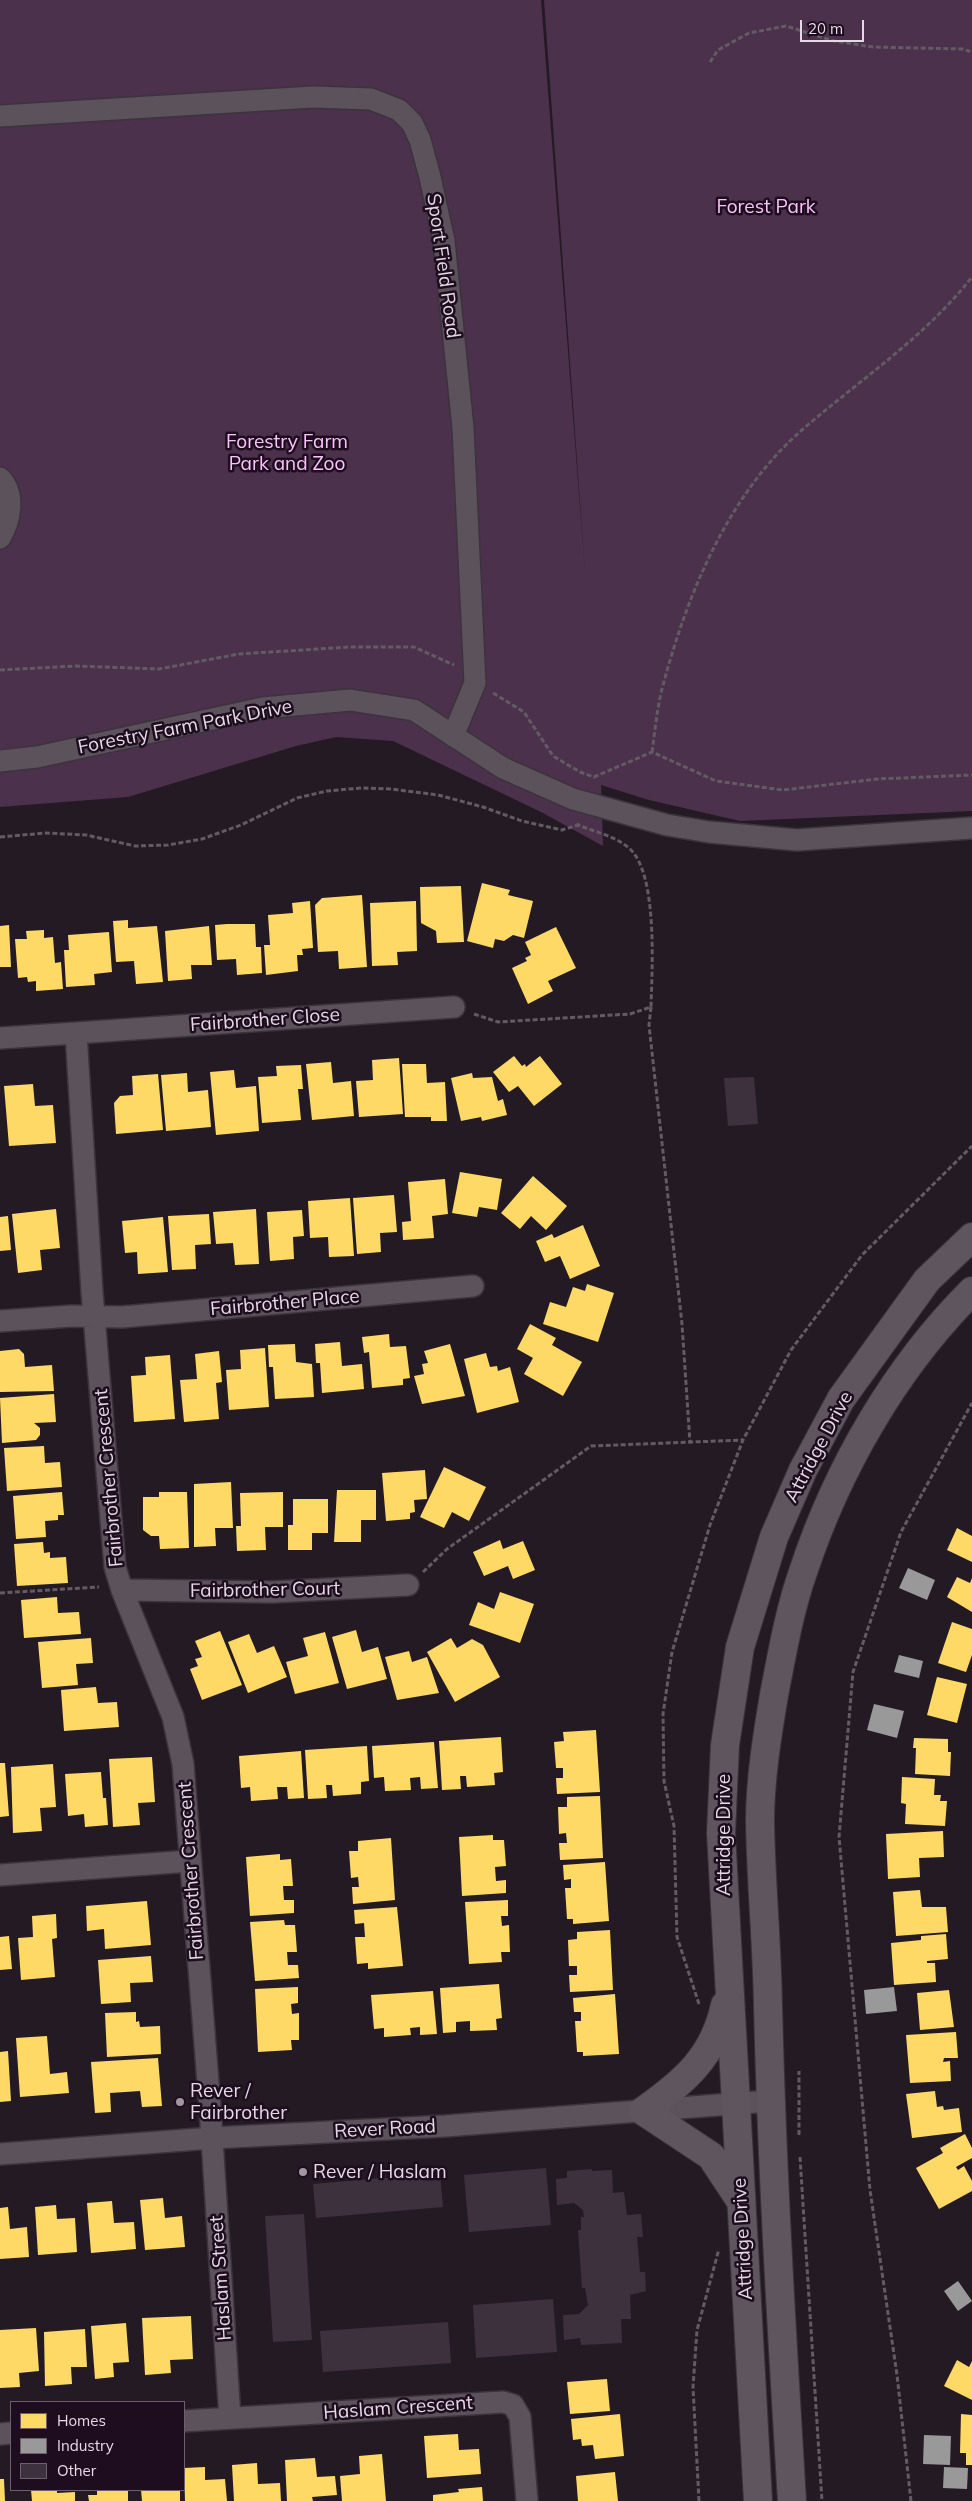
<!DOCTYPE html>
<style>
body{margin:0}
#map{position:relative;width:972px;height:2501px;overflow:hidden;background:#241a24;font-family:Mulish,sans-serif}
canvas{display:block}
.legend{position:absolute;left:10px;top:2401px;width:175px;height:90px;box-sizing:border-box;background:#1e0d1f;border:1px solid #6e5f6e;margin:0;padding:6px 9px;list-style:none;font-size:15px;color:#e5d9e5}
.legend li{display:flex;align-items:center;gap:10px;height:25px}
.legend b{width:25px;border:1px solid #6e5f6e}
.scale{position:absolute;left:800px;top:20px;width:64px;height:22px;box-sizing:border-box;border:2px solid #e5d9e5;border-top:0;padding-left:6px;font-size:15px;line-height:18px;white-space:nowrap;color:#e5d9e5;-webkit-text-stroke:4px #1e0d1f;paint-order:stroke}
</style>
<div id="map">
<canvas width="972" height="2501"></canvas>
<ul class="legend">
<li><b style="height:14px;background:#ffd966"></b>Homes</li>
<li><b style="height:14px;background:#999"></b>Industry</li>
<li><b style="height:14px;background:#3d313d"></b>Other</li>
</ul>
<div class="scale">20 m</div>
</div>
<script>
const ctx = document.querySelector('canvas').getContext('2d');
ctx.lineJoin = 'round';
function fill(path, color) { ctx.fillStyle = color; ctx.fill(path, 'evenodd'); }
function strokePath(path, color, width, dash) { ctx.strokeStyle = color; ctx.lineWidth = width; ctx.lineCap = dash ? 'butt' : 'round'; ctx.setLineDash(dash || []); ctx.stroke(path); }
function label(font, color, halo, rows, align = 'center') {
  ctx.font = font + ' Mulish,sans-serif'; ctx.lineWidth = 5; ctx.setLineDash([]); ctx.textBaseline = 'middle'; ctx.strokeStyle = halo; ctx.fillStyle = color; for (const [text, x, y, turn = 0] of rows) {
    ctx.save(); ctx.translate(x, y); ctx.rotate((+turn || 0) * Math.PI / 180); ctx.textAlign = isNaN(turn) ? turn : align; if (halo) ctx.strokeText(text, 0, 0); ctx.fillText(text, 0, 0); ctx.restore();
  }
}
fill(new Path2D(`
 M0,0H541L585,572L544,0H972V811L740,821L649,800L601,785L603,846L541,812L393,741L336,737L296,746L128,797L0,807Z`), '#4b314b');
fill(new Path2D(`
 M482,883L510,890L508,895L533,901L524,938L513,935L504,941L495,939L493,948L467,941Z
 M461,886L464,942L437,943L436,931L421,923L420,887Z
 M362,895L367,967L339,969L338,951L318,952L315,905L322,898Z
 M310,901L313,948L302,949L303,955H297L298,971L266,975L264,945H270L268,915L293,913L292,903Z
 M416,901L417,951L397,952L398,965L372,966L370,903Z
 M128,920V928L157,926L163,982L136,984L134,961L116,962L113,921Z
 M227,924H255L256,947H261L262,973L237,975L236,959L217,960L215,925Z
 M9,925L11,967H0V926Z
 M209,926L212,965H191L192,979L168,981L165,931Z
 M556,927L576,968L548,981L553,991L528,1004L512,968L527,961L525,958L531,955L525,942Z
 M44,930V938L53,937L55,963L61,962L63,989L36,991V981L28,982L27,977L18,978L15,939H27L26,931Z
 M109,932L112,972L94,974L95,985L66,987L64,950H69L68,935Z
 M514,1056L522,1066L525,1064L526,1067L540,1056L562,1084L534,1106L518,1086L509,1092L493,1072Z
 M399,1058L403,1114L359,1117L356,1081L373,1080L372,1060Z
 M331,1062L333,1083L351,1081L354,1116L312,1120L306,1064Z
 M402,1064H426L427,1083L445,1082L447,1121H431V1117H405Z
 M301,1065L303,1089H298L301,1120L262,1123L258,1077L277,1076L276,1066Z
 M234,1070L236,1088L256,1086L259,1131L216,1135L210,1072Z
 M187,1073L188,1092L208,1090L211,1127L166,1131L161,1075Z
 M472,1073L473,1078L492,1077L498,1101L503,1099L507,1115L482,1121L481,1117L461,1121L451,1078Z
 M158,1074L163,1130L116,1134L114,1103L120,1096L133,1095L132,1076Z
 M33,1084L35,1106L53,1105L56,1143L9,1146L4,1086Z
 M460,1172L502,1179L497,1210L479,1207L477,1217L452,1213Z
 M533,1176L567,1206L546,1230L531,1216L520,1229L501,1213Z
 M445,1179L448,1214L432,1216L434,1238L403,1240L402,1222L411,1221L408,1182Z
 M394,1195L397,1232L380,1233L381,1252L357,1254L353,1198Z
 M350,1198L354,1256L329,1257L328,1237L310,1238L308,1201Z
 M56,1209L60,1248L40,1250L42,1270L18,1273L12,1214Z
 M256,1209L259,1264L235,1265L233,1243L216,1244L213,1212Z
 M302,1210L304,1236L293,1237L294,1259L270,1261L267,1212Z
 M209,1214L211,1244L195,1245L196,1269L172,1270L168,1216Z
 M8,1216L11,1250L0,1251V1217Z
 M163,1217L168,1272L138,1274L137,1252L125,1253L122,1221Z
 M583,1225L600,1266L570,1279L560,1256L545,1262L536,1241L552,1234L554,1238Z
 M587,1284L614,1293L598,1342L543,1324L550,1302L566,1307L573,1287L585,1291Z
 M530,1324L556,1338L552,1345L582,1362L563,1396L524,1374L533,1358L517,1349Z
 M389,1334L390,1347L406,1346L410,1378L403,1379V1385L372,1388L369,1352L364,1353L362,1337Z
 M340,1342L342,1366L362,1364L364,1389L322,1393L320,1363H316L315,1344Z
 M295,1344L296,1362L312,1364L314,1397L275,1399L273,1367H269L268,1345Z
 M450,1344L465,1396L422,1404L414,1376L424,1374L422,1364L428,1363L424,1351Z
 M265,1348L269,1407L229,1410L226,1370L241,1369L240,1350Z
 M19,1349L24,1354L25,1367L52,1365L54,1391L0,1392V1351Z
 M219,1351L222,1382L216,1383L219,1419L184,1422L180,1380L197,1379L195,1354Z
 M486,1353L490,1367L497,1366L498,1371L510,1367L519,1402L477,1413L464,1359Z
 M170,1355L175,1419L134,1422L131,1376L146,1375L145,1357Z
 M54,1394L56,1422L34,1423L40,1428V1435L36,1440L2,1443L0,1398Z
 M44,1446L45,1463L60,1462L62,1487L7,1491L4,1448Z
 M444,1467L486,1487L469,1521L452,1512L444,1528L420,1517Z
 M425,1470L427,1499L414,1500L415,1512L410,1513V1519L386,1521L382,1473Z
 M231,1482L233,1528H215L216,1546L194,1547V1484Z
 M337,1490H376V1520H361V1542H334Z
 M62,1492L64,1515H58V1520L45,1521L46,1537L16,1539L13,1496Z
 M159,1492H187L189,1548L160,1549L159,1536H151L143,1530V1497H159Z
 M283,1492V1527H265L266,1550L237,1551L236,1526H241L240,1493Z
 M293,1499H328V1533H312V1550H288V1525H293Z
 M957,1528L972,1536V1562L947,1550Z
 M500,1540L503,1549L523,1541L535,1570L513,1579L508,1566L484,1576L473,1552Z
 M43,1542L44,1553L50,1552V1558L66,1557L68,1583L17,1586L14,1544Z
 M957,1577L970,1583L972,1578V1612L947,1597Z
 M500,1592L534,1604L520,1643L469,1625L478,1602L494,1609Z
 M57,1597L58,1613L79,1612L81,1634L24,1638L21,1600Z
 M952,1622L972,1629V1655L966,1672L938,1663Z
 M356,1630L362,1652L378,1647L387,1679L347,1689L332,1637Z
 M220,1631L242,1685L202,1700L190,1669L198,1666L195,1659L202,1657L195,1641Z
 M325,1632L339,1683L295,1694L286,1662L308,1656L303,1638Z
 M249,1634L257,1653L274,1646L287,1677L248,1693L228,1642Z
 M91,1638L93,1663L76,1664L78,1685L42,1688L38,1642Z
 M451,1638L457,1648L472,1639L483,1645L500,1677L455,1702L427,1652Z
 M409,1651L412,1662L427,1657L439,1693L397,1700L385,1657Z
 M937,1677L967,1684L957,1723L927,1715Z
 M96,1687L98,1703L117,1702L119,1727L64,1731L61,1690Z
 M596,1730L600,1792L557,1794L556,1778H563V1768H556L554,1742L564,1741L563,1732Z
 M501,1737L503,1772L494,1773L495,1785L467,1787L466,1776H460L461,1789L442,1790L439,1741Z
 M914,1738L948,1739V1752H951L950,1776L915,1774L916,1748H913Z
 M434,1742L438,1788L421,1789L420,1777L410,1778L411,1790L385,1791L384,1777L374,1778L372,1746Z
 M367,1746L369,1781L361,1782V1794L333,1796L332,1785H326L327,1798L308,1799L305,1750Z
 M301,1751L304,1798L288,1799L287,1787H277L278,1799L251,1801L250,1787L241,1788L239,1756Z
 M152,1757L155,1802L138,1803L140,1825L113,1827L109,1759Z
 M0,1763H5L9,1816L0,1817Z
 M53,1764L56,1807L40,1808L42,1831L13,1833L11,1767Z
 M101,1772L103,1798H106L108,1825L85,1827L84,1814L68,1816L65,1774Z
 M902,1777L935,1779L934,1795H941L940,1801H947L945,1826L905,1824L906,1804L901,1803Z
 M600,1796L603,1858L560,1860L559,1843H567L566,1833L559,1834L558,1807H567V1797Z
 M943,1831L944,1857L919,1858L920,1877L888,1879L886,1834Z
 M493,1835V1840H504L506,1866L495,1867L496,1881L506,1880V1893L462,1896L459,1837Z
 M391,1838L395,1900L353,1904L352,1887H359L358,1877L351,1878L349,1851H358V1841Z
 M280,1854V1860L291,1859L293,1886H283L284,1900H294V1913L250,1916L246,1857Z
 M605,1862L609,1921L573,1924V1919H567L565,1888H571V1879L564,1880L563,1865Z
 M920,1890L922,1907H946L948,1932L896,1936L893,1892Z
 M508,1900V1916H501L502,1926L509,1925L510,1952H501L502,1962L469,1964L465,1902Z
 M147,1901L151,1945L105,1949L104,1929L87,1931L86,1906Z
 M397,1907L403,1966L368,1969V1963L357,1964L355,1937H365L364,1923L355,1924L354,1910Z
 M56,1914L57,1938L52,1939L55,1977L21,1980L18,1938L33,1937L32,1916Z
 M284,1920L285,1925H295L297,1952H287L288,1965H298L299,1978L255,1981L250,1922Z
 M610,1930L613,1990L570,1992L569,1975H577V1966H569L568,1940L577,1939V1932Z
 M946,1934L948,1959L927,1961V1963H935L936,1982L894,1985L891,1943L921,1940V1936Z
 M9,1936L12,1969L0,1970V1937Z
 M151,1956L153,1982L130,1983L131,2002L101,2004L98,1960Z
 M499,1984L502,2018L496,2019L497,2030L470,2031V2021L456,2022V2032L443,2033L440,1988Z
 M298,1987V2003L291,2004L292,2014L299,2013V2040H291L292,2050L258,2052L255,1989Z
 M949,1990L954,2027L920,2030L917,1993Z
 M433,1991L437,2034L420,2035V2027L410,2028L411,2035L384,2037V2028L374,2029L371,1995Z
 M615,1994L619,2054L583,2056V2052H577L575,2021H581V2012H574L573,1998Z
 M136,2012V2022L139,2021L140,2027L160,2026L161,2054L107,2057L105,2013Z
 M956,2032L958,2058H944L943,2062L950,2061L951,2081L910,2083L906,2035Z
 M47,2036L50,2074L67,2072L69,2093L20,2097L16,2038Z
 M8,2051L11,2101L0,2102V2052Z
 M158,2058L162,2106L142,2107L140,2091L110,2093L111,2112L95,2113L91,2062Z
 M935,2091L937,2107L943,2106L944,2110L959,2108L962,2132L912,2138L906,2094Z
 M965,2134L972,2148V2158L956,2167L958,2170L964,2166L972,2181V2191L939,2209L916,2168L943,2153L940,2148Z
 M163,2198L165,2218L182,2216L185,2247L145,2250L140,2200Z
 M112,2201L114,2223L134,2222L136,2249L91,2253L87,2203Z
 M56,2205L57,2219L75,2218L77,2252L38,2255L35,2207Z
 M8,2207L10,2229L27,2227L29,2257L0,2259V2208Z
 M191,2316L193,2359L170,2360L171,2373L145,2375L142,2318Z
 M126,2323L129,2362L113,2363L114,2377L95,2379L91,2326Z
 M36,2328L39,2371L19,2373L20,2387L0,2388V2330Z
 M85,2329L87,2367H71L72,2384L45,2386L44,2332Z
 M957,2360L969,2367L972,2361V2400L944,2386Z
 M607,2379L610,2411L570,2414L567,2382Z
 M620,2414L624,2456L595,2459L593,2445L582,2446L581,2439L573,2440L571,2419Z
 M961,2414L972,2415V2465H966V2453H960Z
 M458,2434L459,2450L479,2449L481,2474L427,2478L424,2436Z
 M382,2454L386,2501H342L340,2476L360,2474L359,2456Z
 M315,2458L317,2477L335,2476L337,2495L312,2497L313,2501H287L285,2460Z
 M257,2463L258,2484L280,2483L281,2501H234L232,2465Z
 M205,2467V2480L225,2479L227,2501H185L184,2468Z
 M615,2472L618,2501H578L576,2476Z
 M0,2479H4L5,2501H0Z
 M482,2487L483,2501H433V2495L459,2492L458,2489Z
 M31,2490H57V2493L75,2492V2501H32Z
 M97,2490H128V2501H89L88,2495H97Z
 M141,2490H180V2501H142Z`), '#ffd966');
fill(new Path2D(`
 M908,1568L935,1580L927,1600L899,1588Z
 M899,1655L923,1661L919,1678L894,1672Z
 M874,1704L904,1711L897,1738L867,1730Z
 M894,1987L897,2011L866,2014L864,1990Z
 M958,2281L972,2301L958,2311L944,2291Z
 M924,2435L951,2436L950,2465L923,2464Z
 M944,2467L968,2468L967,2489L943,2488Z`), '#999');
fill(new Path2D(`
 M754,1077L758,1124L728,1126L724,1078Z
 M546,2168L551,2225L469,2232L464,2175Z
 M592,2169V2171L612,2170L613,2193L624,2192L627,2215L641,2214L643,2237H637L640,2272H645L646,2291L630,2295L631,2319H621L622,2343L581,2345L580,2338L564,2340L563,2315L579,2314L588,2305L585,2288H582L578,2230H581V2217H584L583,2210L574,2203L557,2205L556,2179L567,2178V2171Z
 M440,2173L443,2207L316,2218L313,2184Z
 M304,2214L312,2340L273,2342L265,2216Z
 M553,2299L557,2352L476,2358L473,2305Z
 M448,2322L451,2363L323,2372L320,2331Z`), '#3d313d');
const minor = new Path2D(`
 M0,116L313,97L371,99L399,110L412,123L420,140L430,177L444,241L463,428L475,683L453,736
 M0,478C16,495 10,521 0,538
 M0,761L37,757L263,708L350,700L414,710L503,768L573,799L667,825L709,832L797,840L972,828
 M76,1033L454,1007
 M0,1038L76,1033L92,1292L115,1567L122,1590L173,1717L183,1764L210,2108L230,2418
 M0,1321L72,1316L122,1317L473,1286
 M122,1590L273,1592L408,1585
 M0,1875L190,1861
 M0,2154L212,2138L445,2126L770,2101
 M184,2421L503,2402L513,2405L520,2417L527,2501
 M0,2434L11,2433`);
const secondary = new Path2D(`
 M725,2005C714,2057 684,2082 643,2111L711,2156L740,2200
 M758,2501L721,1833L725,1745L740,1647L774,1537L803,1470L841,1399L927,1280L972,1237
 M792,2501C782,2336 772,2171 768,2006C767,1944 761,1883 760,1822C760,1780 767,1737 774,1695C782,1654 789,1612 803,1572C837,1469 895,1368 972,1291`);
strokePath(minor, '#3c343c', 24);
strokePath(secondary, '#3c343c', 30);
strokePath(new Path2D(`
 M710,62L718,50L749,33L786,26L834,41L873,47L962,49L972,52
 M0,670L76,666L159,669L239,654L350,647H414L454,665
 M493,693L524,712L553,756L580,772L594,777L652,752L716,781L783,790L877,779L972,775
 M652,752C655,731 657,709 662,689C687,594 728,494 803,429C861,379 924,338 972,277
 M0,837L46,833L86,835L135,846L168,845L202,839L241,825L297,798L327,791L361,788L391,789L438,795L483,807L522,821L562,830L578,825L579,822
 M651,1007L649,1025L682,1324L690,1443
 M474,1014L498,1022L630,1014L651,1007C652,970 658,875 630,849C616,836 595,832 578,825
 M423,1572L447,1549L591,1446L743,1440
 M0,1593L99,1587
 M699,2004L677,1937L674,1826L664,1781L663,1714L672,1652L710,1525L743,1440L791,1350L862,1255L972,1146
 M799,2135V2071
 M800,2157L822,2501
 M699,2501L693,2387L697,2330L719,2249
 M911,2501L897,2375L870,2190L839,1837L853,1672L901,1532L972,1403`), '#635b63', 3, [5, 2.5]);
strokePath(minor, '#5b525b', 21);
strokePath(secondary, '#5e555e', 28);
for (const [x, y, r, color] of [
 [180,2102,5,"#a196a1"],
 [303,2172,5,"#a196a1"]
]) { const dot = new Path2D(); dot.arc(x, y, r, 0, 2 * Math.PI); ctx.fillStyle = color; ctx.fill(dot); strokePath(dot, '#1e0d1f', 2); }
label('19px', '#fbc2fb', '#1e0d1f', [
 ["Forest Park",766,207],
 ["Forestry Farm",287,442],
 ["Park and Zoo",287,464]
]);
label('19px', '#e5d9e5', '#1e0d1f', [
 ["Sport Field Road",443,266,82],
 ["Forestry Farm Park Drive",185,727,-11],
 ["Fairbrother Close",265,1020,-4],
 ["Fairbrother Place",285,1303,-5],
 ["Attridge Drive",819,1447,-62],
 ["Fairbrother Crescent",109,1478,-95],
 ["Fairbrother Court",265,1590,-1],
 ["Attridge Drive",724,1835,-90],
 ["Fairbrother Crescent",191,1871,-94],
 ["Rever Road",385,2129,-3],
 ["Attridge Drive",743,2239,-93],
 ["Haslam Street",221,2278,-94],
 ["Haslam Crescent",398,2408,-4]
]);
label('19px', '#e5d9e5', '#1e0d1f', [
 ["Rever /",190,2091],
 ["Fairbrother",190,2113],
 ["Rever / Haslam",313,2172]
], 'left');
</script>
